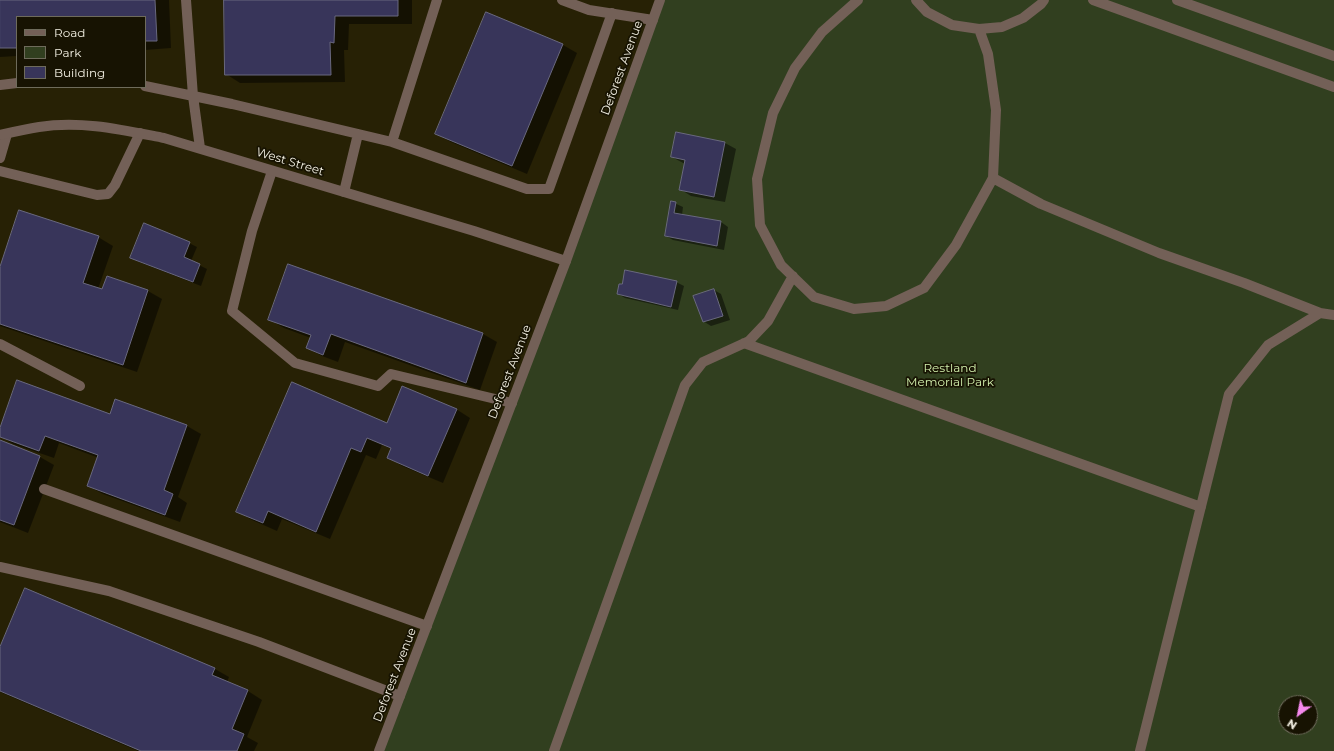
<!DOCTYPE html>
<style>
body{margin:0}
#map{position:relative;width:1334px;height:751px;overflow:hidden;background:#201c08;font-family:Montserrat,sans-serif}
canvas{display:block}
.legend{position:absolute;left:16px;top:16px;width:130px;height:72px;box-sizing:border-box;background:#171302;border:1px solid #6e6b5b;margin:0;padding:5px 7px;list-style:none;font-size:12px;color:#f1eee1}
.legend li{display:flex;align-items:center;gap:8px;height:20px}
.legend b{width:20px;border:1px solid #6e6b5b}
.north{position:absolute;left:1278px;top:695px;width:40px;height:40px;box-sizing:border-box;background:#171302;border:1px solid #6e6b5b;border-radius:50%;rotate:213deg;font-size:11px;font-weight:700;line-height:16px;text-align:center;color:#f1eee1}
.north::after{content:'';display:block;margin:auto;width:14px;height:18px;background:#f689ee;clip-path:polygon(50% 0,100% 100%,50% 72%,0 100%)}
</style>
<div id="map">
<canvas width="1334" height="751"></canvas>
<ul class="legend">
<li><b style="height:5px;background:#736057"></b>Road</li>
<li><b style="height:11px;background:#313f1f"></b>Park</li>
<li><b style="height:11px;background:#38355a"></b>Building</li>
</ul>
<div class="north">N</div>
</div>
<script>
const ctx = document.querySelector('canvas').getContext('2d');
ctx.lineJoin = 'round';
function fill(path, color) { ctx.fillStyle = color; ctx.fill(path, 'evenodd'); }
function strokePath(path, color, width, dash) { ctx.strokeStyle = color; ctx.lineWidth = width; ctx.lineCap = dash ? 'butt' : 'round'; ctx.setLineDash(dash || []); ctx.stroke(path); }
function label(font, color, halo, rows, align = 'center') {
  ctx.font = font + ' Montserrat,sans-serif'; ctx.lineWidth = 3.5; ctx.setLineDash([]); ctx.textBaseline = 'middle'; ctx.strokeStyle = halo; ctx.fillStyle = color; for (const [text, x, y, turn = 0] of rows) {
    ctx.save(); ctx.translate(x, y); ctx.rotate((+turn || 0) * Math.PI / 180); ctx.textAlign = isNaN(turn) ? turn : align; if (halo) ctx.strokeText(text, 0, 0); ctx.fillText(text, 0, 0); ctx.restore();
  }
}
fill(new Path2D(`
 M0,0H659L379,751H0ZM17,17H145V87H17Z`), '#272105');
fill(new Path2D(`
 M659,0H1334V751H379ZM1286,703H1310V727H1286Z`), '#313f1f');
fill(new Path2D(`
 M0,0H169L171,48L145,50V17H17V56L0,57Z
 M225,0H412V24H349L348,50H344L345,82L240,83L226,74Z
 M487,13L563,45L577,53L527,174L451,142L436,134Z
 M677,133L725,143L736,149L725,202L691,196L680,189L685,164L672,157Z
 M672,202L683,207L682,215L721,222L728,227L724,250L673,240L666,236Z
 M98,237L113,246L98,289L103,290L148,291L162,299L137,372L0,326V270Z
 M189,243L197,247L191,261L207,269L201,286L139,262L132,257Z
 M289,265L483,334L497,342L480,390L345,342L338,362L322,356L307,348L311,338L284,328L270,320Z
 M676,282L684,286L678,310L625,298L618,294Z
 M714,290L721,294L730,320L711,326L703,321Z
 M116,401L187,426L201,434L178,497L187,503L180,522L103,494L88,486L99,458L59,443L54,458L13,444L0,436V431L111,416Z
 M456,409L470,418L443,483L402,466L388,457L392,449L382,445L376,459L366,455L330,539L282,519L277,531L252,520L238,512L387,424Z
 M0,441L40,457L54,465L28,533L0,522Z
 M0,649L215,669L229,677L227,682L248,691L262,700L247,737L258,743L254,751H138L0,692Z`), '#0007');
const building = new Path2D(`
 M0,0H155L157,41H145V17H17V48H0Z
 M224,0H398V16H335L334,43L330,42L331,75H225Z
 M486,12L563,44L512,166L435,134Z
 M676,132L725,142L714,197L679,190L685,160L671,157Z
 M671,201L676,202L674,213L721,221L717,246L665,236Z
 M19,210L99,236L83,283L102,289L107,276L148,290L123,365L0,324V267Z
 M144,223L190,242L184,257L200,264L193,282L130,258Z
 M288,264L483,333L466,383L331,334L323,355L306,348L311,335L268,320Z
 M625,270L677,281L671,307L617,294L619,284H622Z
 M714,289L723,316L703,322L693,296Z
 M17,380L110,414L115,399L187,425L164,490L173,494L165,515L87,486L98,455L45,436L39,451L0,437V428Z
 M292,382L387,423L402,386L457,409L428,476L387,458L391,448L367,438L361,452L351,448L316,532L268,511L263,523L236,512Z
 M0,440L40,456L14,525L0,520Z
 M25,588L215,668L212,675L248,690L232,729L244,734L237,751H141L0,691V647Z`);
fill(building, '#38355a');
strokePath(building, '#69687e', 1);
strokePath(new Path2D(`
 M186,0L193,96L200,148
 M562,0L589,10L653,20
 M858,0L822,32L795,68L773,113L757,179L760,225L781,265L814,297L854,309L886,306L924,288L956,245L993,178L996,110L988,54L979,29
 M916,0L927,12L952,25L979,29L1002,27L1023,18L1041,4L1044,0
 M1093,0L1334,87
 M1177,0L1334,56
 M0,85L17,83
 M145,86L232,104L392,142L437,0
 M392,142L527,189H549L612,13
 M0,158L7,134
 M0,171L97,195L108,194L115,185L140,133
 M272,171L252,231L232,311L295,363L378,386L391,374L512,403
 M993,178L1041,204L1159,253L1244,283L1320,313L1334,315
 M344,192L358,134
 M744,343L1201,507
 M0,344L80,386
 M44,489L427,626
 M0,567L109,591L259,642L400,696
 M554,751L685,385L703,362L749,341L768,321L793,276
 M1140,751L1229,394L1268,345L1320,313`), '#736057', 10);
strokePath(new Path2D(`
 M0,135C13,132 26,129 39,127C81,120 123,130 164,138L474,231L566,261`), '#736057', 10);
strokePath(new Path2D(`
 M379,751L566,261L660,0`), '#736057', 10);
label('12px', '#f1eee1', '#171302', [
 ["Deforest Avenue",622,68,-70],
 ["West Street",290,162,17],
 ["Deforest Avenue",510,372,-69],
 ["Deforest Avenue",395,675,-69]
]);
label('12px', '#d2f0ad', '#171302', [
 ["Restland",950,368],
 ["Memorial Park",950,382]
]);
</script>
